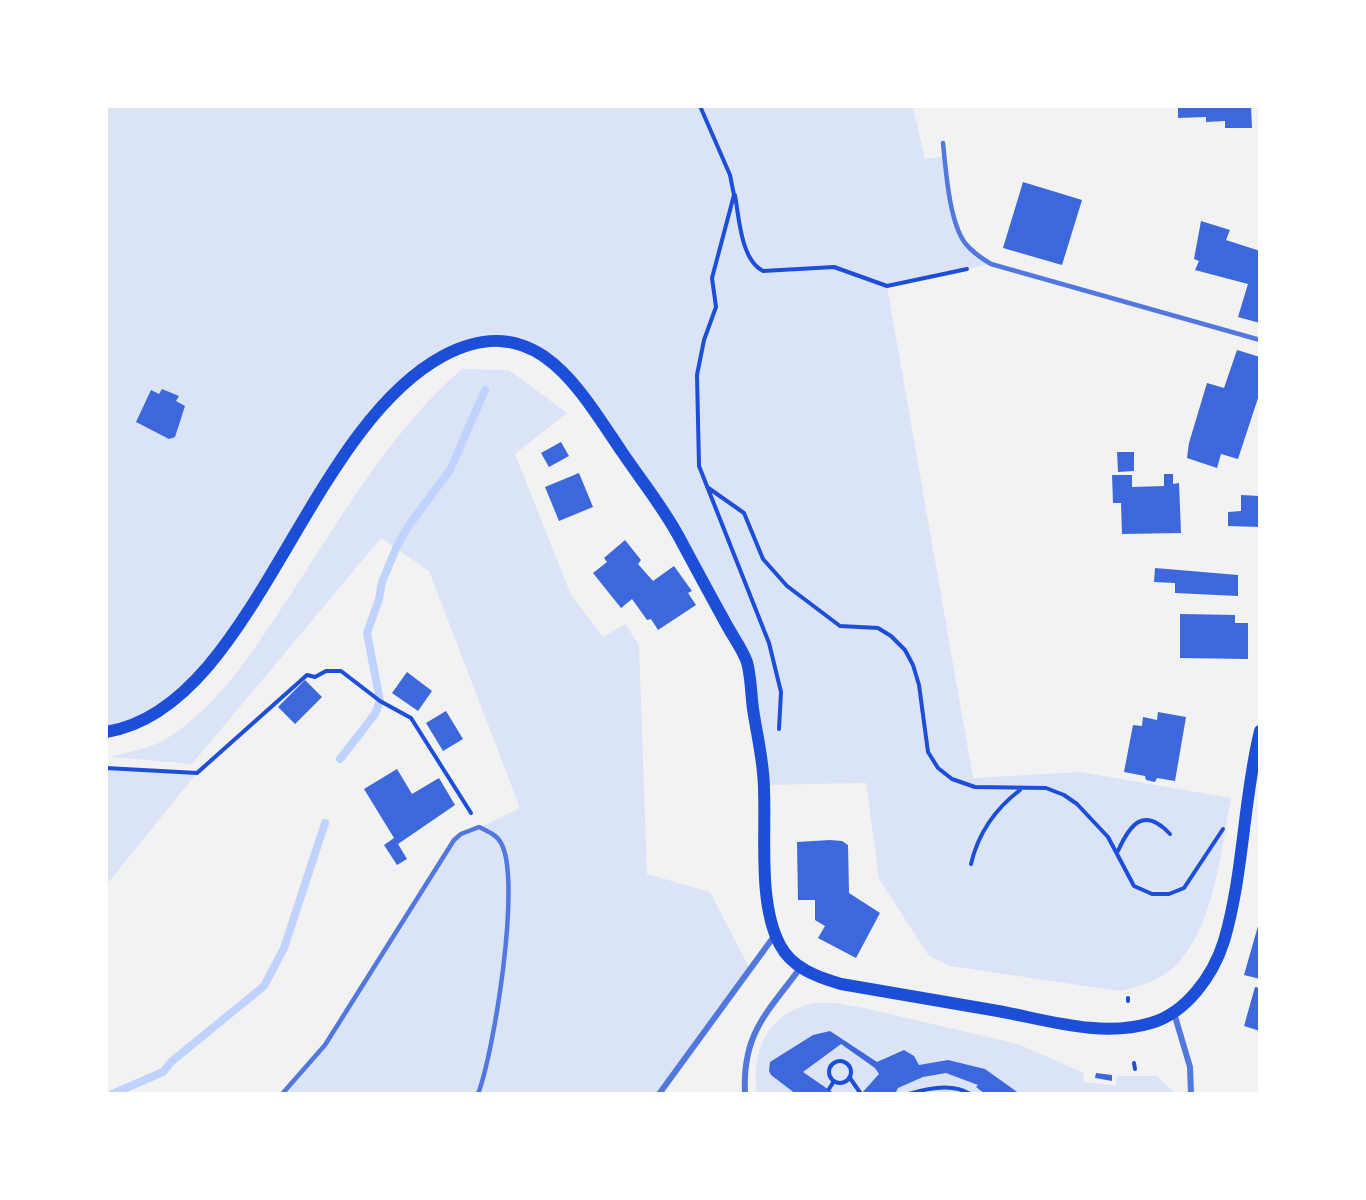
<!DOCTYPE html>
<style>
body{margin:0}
#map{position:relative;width:1366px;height:1200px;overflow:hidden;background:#f2f2f2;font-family:"Space Grotesk",sans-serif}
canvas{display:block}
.frame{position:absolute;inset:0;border:108px solid #fff;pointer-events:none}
</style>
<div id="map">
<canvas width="1366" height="1200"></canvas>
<div class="frame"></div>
</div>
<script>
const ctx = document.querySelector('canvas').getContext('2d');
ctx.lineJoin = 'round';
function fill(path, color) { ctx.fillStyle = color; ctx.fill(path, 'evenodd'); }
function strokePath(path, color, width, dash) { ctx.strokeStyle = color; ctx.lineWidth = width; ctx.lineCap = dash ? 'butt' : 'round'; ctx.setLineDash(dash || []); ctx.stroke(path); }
fill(new Path2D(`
 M107,107H913L925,159L945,156L954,215L966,244L991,264L887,286L973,778L1080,772L1231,798C1221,851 1214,929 1174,967C1159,981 1138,987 1119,991L950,966L929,956L879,879L866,783L764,785L746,661L674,527L556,363L508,342L465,346L377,410L240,622L169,704L107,732Z
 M462,369L509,370L567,413L515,454L571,595L603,637L625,624L639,645L647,874L710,892L751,971L659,1093H281L325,1045L454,840L520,808L429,571L381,538L192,764L110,757C127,752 150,749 166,739C220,705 252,652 287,600C340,520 389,432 462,369Z
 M107,768L197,773L107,884Z
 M814,1003H836L864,1008L1018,1044L1084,1073L1083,1082L1116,1085L1117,1076H1157L1175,1093L757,1094C750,1050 769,1012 814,1003Z`), '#dbe4f7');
strokePath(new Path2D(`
 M340,759L375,714L380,701L367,633L379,599L382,582L397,546L409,525L450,470L485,390
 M112,1094L163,1072L171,1062L264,986L284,948L325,823`), '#bfd3fe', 8);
fill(new Path2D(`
 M1178,106H1251L1252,128H1225V121L1206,122V117L1178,118Z
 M1023,182L1082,200L1062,265L1003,248Z
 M1201,221L1230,230L1226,240L1260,251V323L1238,317L1248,284L1195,270L1199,261L1194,259Z
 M1237,350L1260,357V392L1238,459L1221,454L1217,468L1187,458L1189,443L1207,383L1224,388Z
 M162,389L179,396L176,401L185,406L175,437L169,439L136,422L151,390L159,394Z
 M561,442L569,456L549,467L541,453Z
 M1117,452H1134V471L1118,472Z
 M579,473L593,507L559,521L545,487Z
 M1164,474H1173V484L1179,483L1181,533L1122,534L1121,503H1113L1112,475H1132V487L1164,486Z
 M1241,495L1260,496V527L1228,526V512L1241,511Z
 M625,540L641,560L638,564L653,581L674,566L692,591L688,593L696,605L658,630L651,619L647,620L632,599L621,608L593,573L607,562L604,558Z
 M1155,568L1238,575V596L1175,593V583L1154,582Z
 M1180,614L1235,615V623H1248V659L1180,658Z
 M407,672L432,691L418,711L392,693Z
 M305,680L322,697L295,724L278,707Z
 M446,711L463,739L443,751L426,723Z
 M1158,712L1186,717L1175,781L1157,778L1155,782L1146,780L1145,776L1124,772L1133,725L1142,726L1143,717L1157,720Z
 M397,769L412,794L439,778L455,805L398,844L407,859L397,865L384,845L394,838L364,789Z
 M830,840L842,841L848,845L849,893L880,913L856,958L818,938L825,926L815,920V900H798L797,842Z
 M1260,919V979L1244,975Z
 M1255,987L1260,988V1031L1244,1026Z
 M830,1031L877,1062L904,1050L914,1056L919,1065L948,1060L985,1069L1020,1094H985L976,1087L978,1085L946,1073L923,1077L898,1088L895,1094H861L879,1074L875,1068L841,1044L803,1072L835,1094H796L771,1075L769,1071L770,1062L813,1035Z
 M1096,1073L1112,1075V1081L1095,1078Z`), '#3d67dc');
strokePath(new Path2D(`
 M700,106L730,175L734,195L712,278L716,307L704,340L697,375L699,466L769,643L781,692L779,729
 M735,195C739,218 741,260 763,271L834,267L887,286L967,269
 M707,487L744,513L763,559L787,586L840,626L878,628L891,636L905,650L913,665L919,685L928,752L938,768L952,779L975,787L1046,788L1064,795L1077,804L1108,837L1134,886L1152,894H1169L1184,888L1223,829
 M106,768L197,773L307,675L315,677L326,671H341L380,701L411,718L471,813
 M1118,851C1130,824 1144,806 1170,834
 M971,864C978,834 995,809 1020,790
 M1128,998V1001
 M829 1072a11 11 0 1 1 22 0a11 11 0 1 1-22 0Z
 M1134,1063L1135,1069
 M850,1078L861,1094
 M829,1089L834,1081
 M909,1094C928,1088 953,1083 970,1094`), '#1d4ed8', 4);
strokePath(new Path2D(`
 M943,143C946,171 949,221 965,243C972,252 981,258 991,264L1260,340
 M282,1094L325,1045L454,840L461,834L479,827C487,831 497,835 501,843C522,879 494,1052 478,1094`), '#5277de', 4.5);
strokePath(new Path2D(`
 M1174,1013L1190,1067L1191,1094
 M659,1094L775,935
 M745,1094C742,1033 767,1013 801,967`), '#5277de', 6);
strokePath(new Path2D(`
 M106,732C253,709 304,431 443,356C535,307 578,387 622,452C641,480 663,507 679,537C694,565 709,593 724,620C731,634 742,648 747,662C751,677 751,694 753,709C757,736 764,763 764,790C766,836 758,904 780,945C792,968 817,977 841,984C893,993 946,1002 998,1011C1047,1020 1102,1038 1151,1023C1186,1013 1213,976 1224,941C1244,873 1243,800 1260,731`), '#1d4ed8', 12);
</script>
